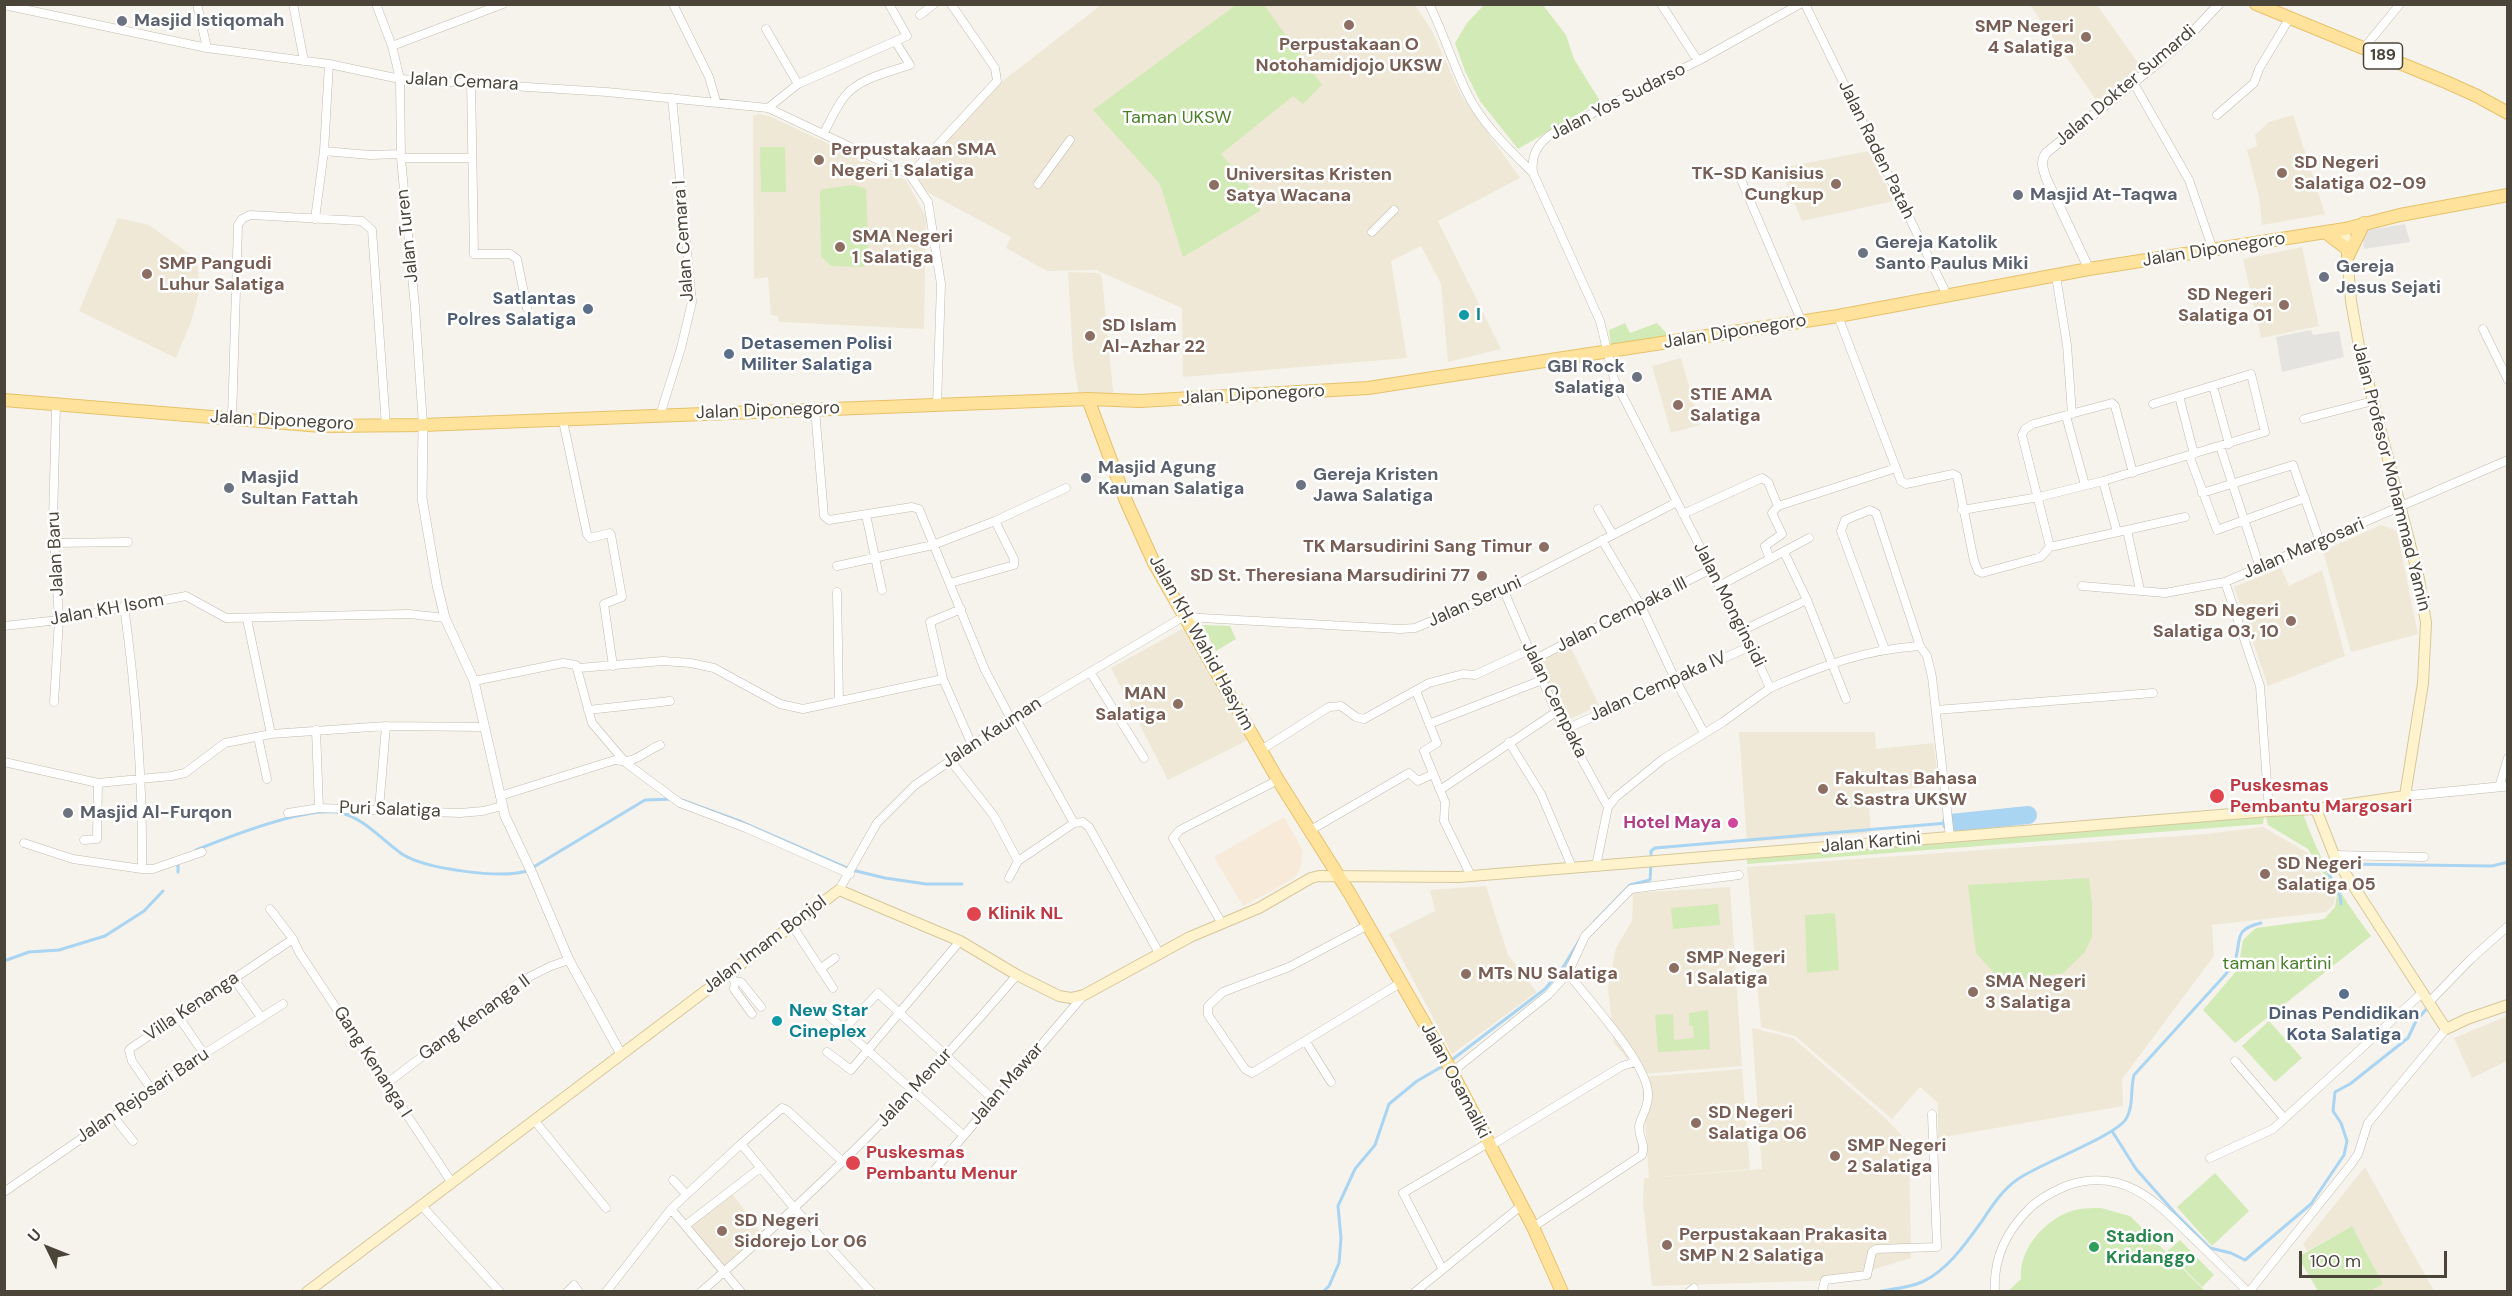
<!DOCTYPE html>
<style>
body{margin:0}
#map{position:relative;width:2512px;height:1296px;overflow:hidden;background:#f6f3ec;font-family:"DM Sans",sans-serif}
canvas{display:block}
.frame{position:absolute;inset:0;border:6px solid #4b4439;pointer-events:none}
.north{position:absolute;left:18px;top:1218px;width:60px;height:60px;-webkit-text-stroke:4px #fff;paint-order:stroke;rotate:313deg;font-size:16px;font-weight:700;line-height:24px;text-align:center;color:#4b4439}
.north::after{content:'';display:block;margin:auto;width:21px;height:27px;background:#4b4439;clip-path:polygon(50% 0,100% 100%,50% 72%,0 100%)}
.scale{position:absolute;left:2299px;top:1251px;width:148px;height:27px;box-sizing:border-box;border:3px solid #4b4439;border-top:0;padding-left:8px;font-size:18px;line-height:21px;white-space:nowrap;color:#4b4439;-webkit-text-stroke:4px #fff;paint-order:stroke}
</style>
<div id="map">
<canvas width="2512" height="1296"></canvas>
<div class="frame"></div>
<div class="north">U</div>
<div class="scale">100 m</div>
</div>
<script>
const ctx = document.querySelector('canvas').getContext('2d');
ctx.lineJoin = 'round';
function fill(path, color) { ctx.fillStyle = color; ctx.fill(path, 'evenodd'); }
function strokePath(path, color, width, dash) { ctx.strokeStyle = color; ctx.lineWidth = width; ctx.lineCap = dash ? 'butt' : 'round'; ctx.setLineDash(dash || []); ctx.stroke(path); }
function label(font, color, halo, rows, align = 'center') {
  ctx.font = font + ' "DM Sans",sans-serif'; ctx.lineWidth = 5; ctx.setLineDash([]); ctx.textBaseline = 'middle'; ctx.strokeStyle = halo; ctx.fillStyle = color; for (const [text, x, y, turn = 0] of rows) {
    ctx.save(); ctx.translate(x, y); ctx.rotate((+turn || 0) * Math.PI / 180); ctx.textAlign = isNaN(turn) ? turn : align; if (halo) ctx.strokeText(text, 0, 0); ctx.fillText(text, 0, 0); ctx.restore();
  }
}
fill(new Path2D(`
 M1284,817L1303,851L1300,870L1293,879L1243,906L1214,857Z`), '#f7ead8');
fill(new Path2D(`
 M1101,5H1415L1432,31L1461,95L1520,178L1438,221L1501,349L1448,362L1441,284L1421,246L1391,261L1407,358L1183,377L1182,308L1096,270L1047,271L1006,248L1011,237L925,191L916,174L1000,83Z
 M2030,5H2097L2143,70L2099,104Z
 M758,114L769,116L906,180L926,217L924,329L779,322L778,316L771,315L768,277L754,279L753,116Z
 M2293,115L2325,214L2262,225L2259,197L2247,150L2257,146L2255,135L2269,122Z
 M1869,151L1894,201L1802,221L1780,168Z
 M118,218L149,225L197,259L200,289L191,322L176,358L79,311Z
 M2302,247L2319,326L2261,338L2243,259Z
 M1068,272L1099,273L1102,278L1114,401L1080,402L1073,359Z
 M1681,358L1700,425L1671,433L1652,366Z
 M2381,525L2397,531L2418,634L2351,652L2323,551Z
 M2281,568L2289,586L2322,570L2345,656L2268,686L2234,587Z
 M1184,628L1248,740L1168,780L1111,668Z
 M1570,646L1599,705L1564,722L1535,663Z
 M1739,732H1875L1876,749L1934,743L1938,785L1868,794L1871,833L1747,842Z
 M2263,827L2308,853L2335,895L2334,905L2326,912L2212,925L2214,956L2122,1079L2123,1106L1938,1138V1103L1920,1087L1892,1119L1795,1036L1761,1027L1747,867L2205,834Z
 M1486,886L1508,955L1537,992L1452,1054L1389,934L1435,911L1430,890Z
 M1730,887L1742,1066L1641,1074L1635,1059H1627L1614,1043L1608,988L1616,948L1632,921L1633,893Z
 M2507,1016V1061L2472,1078L2454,1038Z
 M1752,1028L1793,1038L1884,1117L1909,1143L1911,1258L1839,1280L1652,1286L1643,1203L1644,1178H1649L1642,1077L1742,1069L1750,1169L1651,1178L1762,1169Z
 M2365,1167L2434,1291H2370L2383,1284L2352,1226L2307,1251L2303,1244Z
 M731,1192L761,1233L717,1272L683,1228Z`), '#efe8d6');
fill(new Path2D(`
 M1236,5H1264L1322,85L1303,104L1293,96L1221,154L1256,194L1260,211L1183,257L1160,184L1093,110Z
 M1484,5H1543L1566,35L1574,59L1600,101L1518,149L1480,101L1465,71L1455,43L1467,23Z
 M760,147H785L786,192H761Z
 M854,185L866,189L869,260L864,267L831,266L821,256L820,192L823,189Z
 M1625,323L1630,333L1657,323L1670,337L1611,346L1609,330Z
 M1202,625L1230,626L1236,639L1216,651Z
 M2302,810C2318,858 2341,896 2371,936L2235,1043L2203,1010L2238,969L2243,940L2256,928L2324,919L2335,907L2337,895L2308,849L2268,825L2265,812Z
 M2264,814L2263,824L1747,864V857Z
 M2089,878L2092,904V937L2084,953L2063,973L2019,980L1995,974L1976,953L1968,885Z
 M1718,904L1720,925L1673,929L1671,908Z
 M1835,913L1839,970L1807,973L1805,915Z
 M1708,1010L1710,1049L1658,1052L1655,1015L1673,1014L1674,1040L1694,1038L1693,1026H1689V1013Z
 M2269,1021L2302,1058L2275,1082L2242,1046Z
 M2215,1173L2249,1211L2212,1246L2177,1207Z
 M2101,1208L2130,1216L2205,1291H2008L2021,1279C2018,1250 2045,1219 2072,1211C2081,1208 2091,1208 2101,1208Z
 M2352,1226L2383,1284L2370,1291H2318L2298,1257Z
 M2180,1240L2214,1275L2202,1287L2167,1251Z`), '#d2eab5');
fill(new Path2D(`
 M2405,224L2410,242L2364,249L2362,231Z
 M2311,330L2313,335L2339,331L2344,357L2282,372L2276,337Z`), '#e5e3e0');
strokePath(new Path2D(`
 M679,799L742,822L852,870L885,878L926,884H962
 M196,850C228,837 309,805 341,813C364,818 383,841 402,854C425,869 500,879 527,871L645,800L673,799
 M1651,857V851L1655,848L1947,823
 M2335,864H2324L2340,896L2341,904
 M2342,864L2492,866L2508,862
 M178,872V863
 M1594,922L1630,885L1650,880L1651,864
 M4,961L29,952L59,950L105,936L144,911L163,891
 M1449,1062L1545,989L1562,969L1582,936
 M2112,1131L2136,1169L2175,1213L2210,1248L2231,1253L2245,1260L2311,1204L2344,1155L2347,1141L2341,1123L2333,1111L2335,1092L2350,1084L2408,1038L2416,1021L2429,1006
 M1323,1292L1329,1286L1339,1263L1341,1238L1338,1206L1355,1169L1375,1145L1389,1104L1417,1081L1443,1066
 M1877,1292C1891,1289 1908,1288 1922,1282C1947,1271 1967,1242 1982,1221C1992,1206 2003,1189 2018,1179C2041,1163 2114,1137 2126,1119C2134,1106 2130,1090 2134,1075L2225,975C2228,971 2232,967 2234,963C2243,941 2231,930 2261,923`), '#a9d4f2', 3);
strokePath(new Path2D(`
 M1951,823L2028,815`), '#a9d4f2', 18);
const minor = new Path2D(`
 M197,4L207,48
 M293,4L304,61
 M376,4L392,46L400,79L401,158L415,307L423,425
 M673,4L709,77L716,101
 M1429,4C1444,34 1453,65 1468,95C1483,125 1510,150 1533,173
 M1661,4L1698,61
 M1805,4L1947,295
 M4,5L207,48L329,64L400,79L607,92L768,108L910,175L928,202L941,284L937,405
 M920,15L934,4
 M766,29L798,84
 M392,46L503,4
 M2364,48L2400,4
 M471,81L474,254H510L517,259L527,308
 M2133,82L2189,180L2213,250
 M768,108L798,84L907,36L889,4
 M2217,115L2254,83L2259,69L2289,19
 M823,134C830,122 836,107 845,96C860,78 889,72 910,65L895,41
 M324,151L370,155L401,154
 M401,158H471
 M910,175L997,81L995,68L951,4
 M1740,177L1801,320
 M1038,184L1070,140
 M315,219L324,151L329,64
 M1372,232L1394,210
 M2056,276L2067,345L2072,414
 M1838,316L1901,481L1906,484L1953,474L1957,476L1974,561L1978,571L1982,573L2041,557L2050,547L2127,530L2140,590
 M2483,329L2508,380
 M2213,386L2229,444
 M2179,396L2194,454
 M815,409L824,516L829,520L912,507L919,509L985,670L1011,719
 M660,415L681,348L692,302L672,98
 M2066,416L2085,485
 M232,419L238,225L242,219L250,215L362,221L372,230L386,426
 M2304,419L2373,401
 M563,421L587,534L590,538L610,533L611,535L622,597L604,604L613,666
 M2220,446L2260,568
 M2189,455L2217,530L2305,498
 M2103,481L2117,532
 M2202,493L2293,465L2320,542
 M1598,509L1613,535
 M1962,510L2039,497L2103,481L2265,432L2251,374L2153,404
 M1683,514L1762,478L1768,482L1778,506
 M866,515L882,590
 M2127,530L2185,517
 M1602,540L1641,606L1675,679L1704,733
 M54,543L128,542
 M2050,547L2022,435L2025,429L2033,424L2112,403L2115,406L2133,473
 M1784,552L1807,600L1846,699
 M1770,559L1765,546L1782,534L1772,513L1778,506L1896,468
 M837,566L933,545L995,521L1066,488
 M950,583L1014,565V559L995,521
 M1719,586L1809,538
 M2082,586L2165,593L2225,582
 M1504,591L1556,712L1608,807
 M837,592L839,701
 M124,606C136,693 143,782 142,869
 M4,626L59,620L186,596L226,618L409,614L445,618
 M1741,631L1807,600
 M1885,650L1841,531L1845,520L1870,510L1876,513L1920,646
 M1533,660L1711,569
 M579,668L663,661L691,663L714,668L780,704L803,709L943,679L972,745
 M1090,672L1144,758
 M943,679L930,622L961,609
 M474,681L563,663L576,665L592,723L626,763L680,803L746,828L850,874
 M1770,688C1818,667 1867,649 1920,646L1927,656L1932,677L1950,837
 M1416,691L1437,743L1424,751L1440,790L1556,712
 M54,702L59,620L53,520L56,406
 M588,710L670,701
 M1936,710L2153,693
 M1015,717L1074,823
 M1429,724L1542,680
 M1566,729L1751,646
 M316,730L319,808L460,813L483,811L502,806
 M271,734L386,726L483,727
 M258,737L267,779
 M1509,742L1541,794L1572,867
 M1261,750L1329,707L1341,706L1356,717L1364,719L1429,683L1463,674L1475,675L1529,650
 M950,760L994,816L1018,861
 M4,762L98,783L171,776L185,773L225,743L271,734L247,619
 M2499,787L2508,758
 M1440,790L1445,802L1444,821L1471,876
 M500,796L615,760C634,765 643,752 660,745
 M379,809L386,726
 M2269,811L2260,686L2225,582L2508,460
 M288,813L319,808
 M1309,831L1409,773L1418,781L1433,774
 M84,840L97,839L98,783
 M24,843L73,859L142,869H153L202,852
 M2334,855L2424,857
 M1596,866L1608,807L1616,797L1663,759L1723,722L1770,688L1751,646L1614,379L1600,321L1533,173C1531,155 1537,144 1553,133L1698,61L1800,4
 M1009,878L1018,861L1074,823L1083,822L1089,827L1159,953
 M839,890L877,823L915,785L1011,719L1183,617L1400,629L1415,628L1504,591L1677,502
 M270,909L293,939L299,952L452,1183
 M1221,922L1173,838L1180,830L1278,780
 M792,925L833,988
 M1368,925L1289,967L1223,992L1208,1006V1015L1245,1069L1252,1073L1402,982
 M820,969L835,958
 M729,973L735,982L734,989L752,1014
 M234,979L261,1017
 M735,982H741L761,1007
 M2429,1002L2471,959L2508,926
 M821,1009L963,1135
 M178,1016L204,1054
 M844,1029L878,993L994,1100
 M1306,1042L1331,1082
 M827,1052L851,1070L960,941
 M2235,1061L2284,1118
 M1452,1072L1548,995L1568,973L1585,936L1631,889L1739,875
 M386,1084L521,981L551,966L569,960
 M152,1090L132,1061L129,1050L131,1048L293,939
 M113,1116L133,1141
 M534,1120L606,1208
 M1490,1146L1622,1066L1636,1062
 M2210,1158L2273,1129L2422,993
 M843,1162L787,1110L782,1108L741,1144L794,1208L871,1292
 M931,1174L1083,996
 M673,1180L686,1194
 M4,1192L204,1054L283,1004
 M422,1206L500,1292
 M671,1209L741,1144
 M686,1225L760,1168
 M1533,1227L1642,1155C1646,1144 1639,1139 1639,1128C1639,1118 1649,1110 1648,1093C1646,1061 1589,1001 1568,973
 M1442,1268L1403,1193L1488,1143
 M567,1292L574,1285L579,1292
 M606,1292L671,1209L741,1292
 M701,1292C814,1194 920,1089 1017,975
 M1415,1292L1522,1205
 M1689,1292L1694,1288
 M1822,1292L1825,1280L1867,1275L1872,1252L1876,1249L1937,1247L1932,1114
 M1995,1292C1993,1259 2005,1233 2028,1210C2038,1199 2052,1192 2066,1186C2122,1166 2156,1201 2192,1237C2211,1255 2229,1273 2248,1292
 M2249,1292L2352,1163L2358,1154L2368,1123L2446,1029`);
const tertiary = new Path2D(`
 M2089,269L2046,178C2043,168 2040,162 2046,153L2159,62L2188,37L2219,4
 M423,425L422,498L437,585L445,618L474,681L505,816L532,873L569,960L621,1054
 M2405,796L2508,786`);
const secondary = new Path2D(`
 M2316,809L2334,855L2345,873L2446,1029L2467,1019L2508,1005
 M307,1292L839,890L960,941L1017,975L1059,996L1071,998L1084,995L1190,937L1259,908L1311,878L1319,876L1459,877L2269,811L2316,809L2405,796L2423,683L2426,623L2419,579L2359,346L2351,301L2345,229`);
const primary = new Path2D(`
 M2256,4L2446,82L2477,96L2508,113
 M2325,232L2346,248
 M2348,256L2364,223
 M1088,399L1126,501L1154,563L1278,780L1350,894L1445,1059L1533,1227L1562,1292
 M4,400L321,426L423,425L1088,399L1140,401L1368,388L1838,316L2089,269L2345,229L2400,215L2508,195`);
strokePath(minor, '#c2bbae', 9);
strokePath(tertiary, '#c2bbae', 10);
strokePath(secondary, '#d6c79b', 12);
strokePath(primary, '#e6c16a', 14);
strokePath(minor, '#fff', 8);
strokePath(tertiary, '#fff', 9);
strokePath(secondary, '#fff3cd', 10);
strokePath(primary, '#ffe39c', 12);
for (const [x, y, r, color] of [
 [122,21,6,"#6b7280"],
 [1349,25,6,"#8d6e63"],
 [2086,37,6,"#8d6e63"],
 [819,160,6,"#8d6e63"],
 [2282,173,6,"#8d6e63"],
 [1836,184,6,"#8d6e63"],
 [1214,185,6,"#8d6e63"],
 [2018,195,6,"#6b7280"],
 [840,247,6,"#8d6e63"],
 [1863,253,6,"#6b7280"],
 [147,274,6,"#8d6e63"],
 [2324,277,6,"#6b7280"],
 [2284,305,6,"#8d6e63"],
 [588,309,6,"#5c6f8a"],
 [1464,315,6,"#0f9aa8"],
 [1090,336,6,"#8d6e63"],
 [729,354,6,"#5c6f8a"],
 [1637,377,6,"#6b7280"],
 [1678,405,6,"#8d6e63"],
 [1086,478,6,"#6b7280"],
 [1301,485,6,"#6b7280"],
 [229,488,6,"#6b7280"],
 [1544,547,6,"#8d6e63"],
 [1482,576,6,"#8d6e63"],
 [2291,621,6,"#8d6e63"],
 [1178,704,6,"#8d6e63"],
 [1823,789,6,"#8d6e63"],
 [2217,796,8,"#e0444e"],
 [68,813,6,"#6b7280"],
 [1733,823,6,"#d1479c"],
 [2265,874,6,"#8d6e63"],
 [974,914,8,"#e0444e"],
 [1674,968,6,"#8d6e63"],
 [1466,974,6,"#8d6e63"],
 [1973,992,6,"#8d6e63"],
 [2344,994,6,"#5c6f8a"],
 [777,1021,6,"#0f9aa8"],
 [1696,1123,6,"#8d6e63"],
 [1835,1156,6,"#8d6e63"],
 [853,1163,8,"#e0444e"],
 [722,1231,6,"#8d6e63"],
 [1667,1245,6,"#8d6e63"],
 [2094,1247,6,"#2e9e5b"]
]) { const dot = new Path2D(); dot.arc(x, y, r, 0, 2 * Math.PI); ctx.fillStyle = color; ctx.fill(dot); strokePath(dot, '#fff', 2); }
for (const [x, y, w] of [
 [2383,56,39]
]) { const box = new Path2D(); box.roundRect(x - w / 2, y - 13, w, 26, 4.5); ctx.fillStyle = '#fff'; ctx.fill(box); strokePath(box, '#4b4439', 1.5); }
label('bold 16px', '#4b4439', null, [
 ["189",2383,56]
]);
label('bold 18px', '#5b616d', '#fff', [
 ["Masjid Istiqomah",134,21],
 ["Masjid At-Taqwa",2030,195],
 ["Gereja Katolik",1875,243],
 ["Santo Paulus Miki",1875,264],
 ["Gereja",2336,267],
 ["Jesus Sejati",2336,288],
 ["GBI Rock",1625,367,"right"],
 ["Salatiga",1625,388,"right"],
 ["Masjid Agung",1098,468],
 ["Kauman Salatiga",1098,489],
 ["Gereja Kristen",1313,475],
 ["Jawa Salatiga",1313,496],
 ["Masjid",241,478],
 ["Sultan Fattah",241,499],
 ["Masjid Al-Furqon",80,813]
], 'left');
label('bold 18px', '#785e54', '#fff', [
 ["SMP Negeri",2074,27,"right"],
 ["4 Salatiga",2074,48,"right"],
 ["Perpustakaan O",1349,45,"center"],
 ["Notohamidjojo UKSW",1349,66,"center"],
 ["Perpustakaan SMA",831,150],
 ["Negeri 1 Salatiga",831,171],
 ["SD Negeri",2294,163],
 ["Salatiga 02-09",2294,184],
 ["TK-SD Kanisius",1824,174,"right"],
 ["Cungkup",1824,195,"right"],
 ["Universitas Kristen",1226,175],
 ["Satya Wacana",1226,196],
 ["SMA Negeri",852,237],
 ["1 Salatiga",852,258],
 ["SMP Pangudi",159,264],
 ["Luhur Salatiga",159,285],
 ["SD Negeri",2272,295,"right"],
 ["Salatiga 01",2272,316,"right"],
 ["SD Islam",1102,326],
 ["Al-Azhar 22",1102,347],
 ["STIE AMA",1690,395],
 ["Salatiga",1690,416],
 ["TK Marsudirini Sang Timur",1532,547,"right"],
 ["SD St. Theresiana Marsudirini 77",1470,576,"right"],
 ["SD Negeri",2279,611,"right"],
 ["Salatiga 03, 10",2279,632,"right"],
 ["MAN",1166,694,"right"],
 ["Salatiga",1166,715,"right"],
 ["Fakultas Bahasa",1835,779],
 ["& Sastra UKSW",1835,800],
 ["SD Negeri",2277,864],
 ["Salatiga 05",2277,885],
 ["SMP Negeri",1686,958],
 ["1 Salatiga",1686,979],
 ["MTs NU Salatiga",1478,974],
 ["SMA Negeri",1985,982],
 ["3 Salatiga",1985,1003],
 ["SD Negeri",1708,1113],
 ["Salatiga 06",1708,1134],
 ["SMP Negeri",1847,1146],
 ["2 Salatiga",1847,1167],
 ["SD Negeri",734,1221],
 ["Sidorejo Lor 06",734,1242],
 ["Perpustakaan Prakasita",1679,1235],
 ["SMP N 2 Salatiga",1679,1256]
], 'left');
label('18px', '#4b4439', '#fff', [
 ["Jalan Cemara",462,82,3],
 ["Jalan Dokter Sumardi",2126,86,-40],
 ["Jalan Yos Sudarso",1618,102,-27],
 ["Jalan Raden Patah",1876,150,64],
 ["Jalan Turen",408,236,-96],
 ["Jalan Cemara I",684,241,-94],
 ["Jalan Diponegoro",2214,250,-9],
 ["Jalan Diponegoro",1735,332,-9],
 ["Jalan Diponegoro",1253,395,-3],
 ["Jalan Diponegoro",768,411,-2],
 ["Jalan Diponegoro",282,421,3],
 ["Jalan Profesor Mohammad Yamin",2391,477,76],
 ["Jalan Margosari",2304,549,-23],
 ["Jalan Baru",56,554,-93],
 ["Jalan Seruni",1475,602,-24],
 ["Jalan Monginsidi",1729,605,63],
 ["Jalan KH Isom",107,610,-10],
 ["Jalan Cempaka III",1622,615,-27],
 ["Jalan KH. Wahid Hasyim",1201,643,61],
 ["Jalan Cempaka IV",1658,687,-24],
 ["Jalan Cempaka",1554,700,64],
 ["Jalan Kauman",992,733,-33],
 ["Puri Salatiga",390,810,2],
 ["Jalan Kartini",1871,843,-5],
 ["Jalan Imam Bonjol",765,945,-37],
 ["Villa Kenanga",192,1007,-34],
 ["Gang Kenanga II",475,1018,-36],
 ["Gang Kenanga I",372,1062,57],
 ["Jalan Osamaliki",1455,1081,62],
 ["Jalan Mawar",1007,1084,-49],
 ["Jalan Menur",915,1088,-47],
 ["Jalan Rejosari Baru",143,1096,-34]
]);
label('18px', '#4a7f2a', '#fff', [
 ["Taman UKSW",1177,118],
 ["taman kartini",2277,964]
]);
label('bold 18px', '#4e5e75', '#fff', [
 ["Satlantas",576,299],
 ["Polres Salatiga",576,320],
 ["Detasemen Polisi",741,344,"left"],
 ["Militer Salatiga",741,365,"left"],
 ["Dinas Pendidikan",2344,1014,"center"],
 ["Kota Salatiga",2344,1035,"center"]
], 'right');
label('bold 18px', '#0d838f', '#fff', [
 ["I",1476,315],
 ["New Star",789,1011],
 ["Cineplex",789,1032]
], 'left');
label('bold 18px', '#be3a42', '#fff', [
 ["Puskesmas",2230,786],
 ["Pembantu Margosari",2230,807],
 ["Klinik NL",988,914],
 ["Puskesmas",866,1153],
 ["Pembantu Menur",866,1174]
], 'left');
label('bold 18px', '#b23c85', '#fff', [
 ["Hotel Maya",1721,823]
], 'right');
label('bold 18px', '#27864d', '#fff', [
 ["Stadion",2106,1237],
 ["Kridanggo",2106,1258]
], 'left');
</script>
